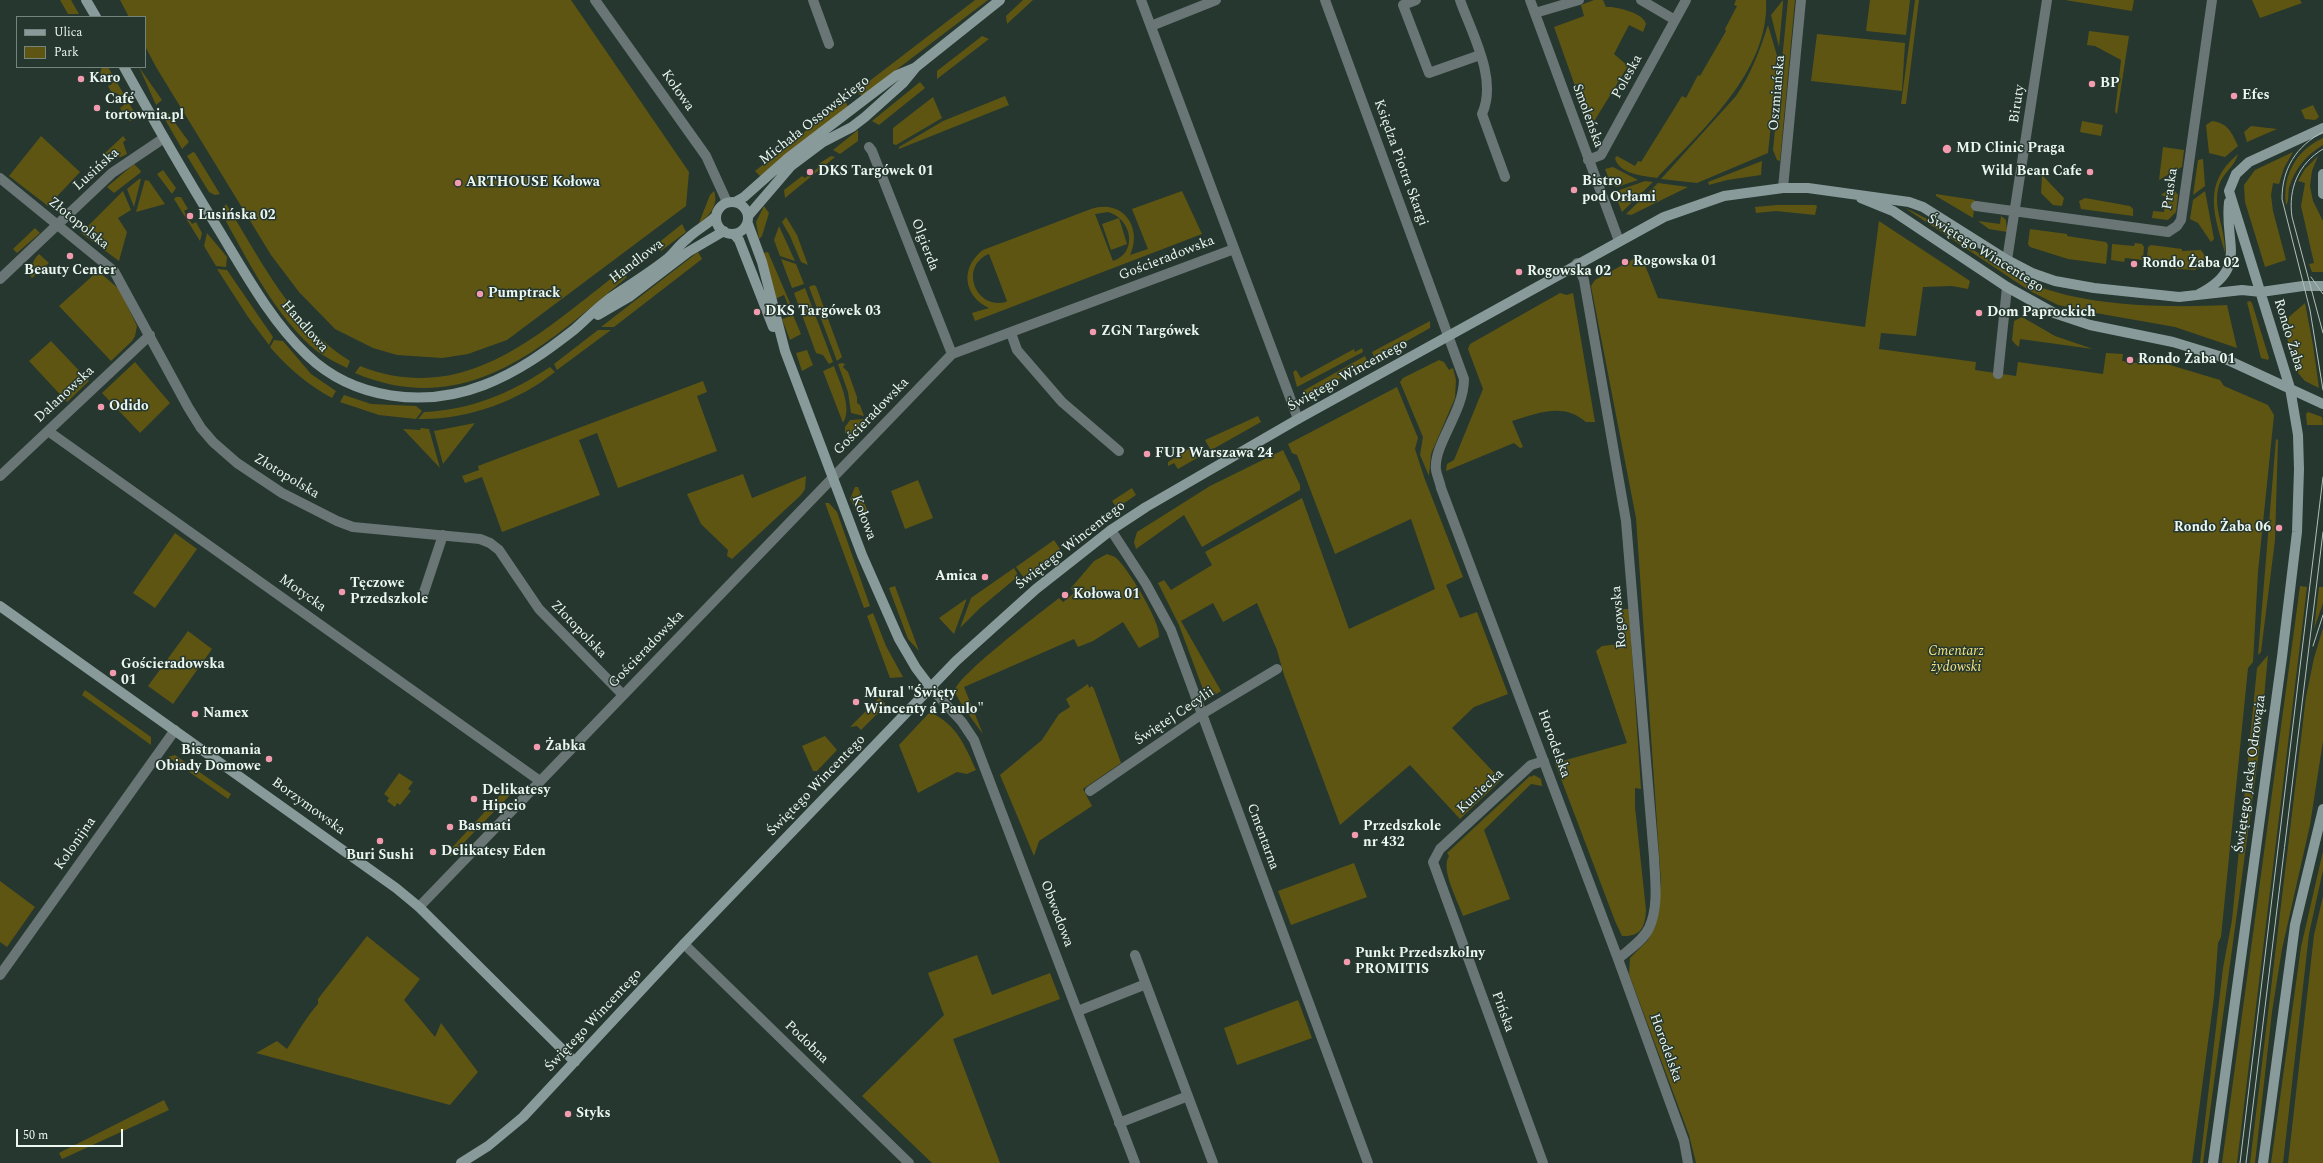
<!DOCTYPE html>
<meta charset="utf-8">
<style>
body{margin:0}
#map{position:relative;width:2323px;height:1163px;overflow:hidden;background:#25372f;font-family:Spectral,serif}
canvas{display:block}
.legend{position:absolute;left:16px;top:16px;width:130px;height:52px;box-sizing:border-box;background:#25372f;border:1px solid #75847d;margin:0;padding:5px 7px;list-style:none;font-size:12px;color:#ecf7f1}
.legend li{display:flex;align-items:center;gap:8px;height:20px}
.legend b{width:20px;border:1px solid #75847d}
.scale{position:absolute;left:16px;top:1129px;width:107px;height:18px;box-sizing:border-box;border:2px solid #ecf7f1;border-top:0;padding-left:5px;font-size:12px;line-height:14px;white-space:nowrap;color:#ecf7f1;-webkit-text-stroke:3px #25372f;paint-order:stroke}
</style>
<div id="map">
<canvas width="2323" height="1163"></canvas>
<ul class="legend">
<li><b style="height:5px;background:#899a9a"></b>Ulica</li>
<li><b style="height:11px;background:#5e5512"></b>Park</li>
</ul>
<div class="scale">50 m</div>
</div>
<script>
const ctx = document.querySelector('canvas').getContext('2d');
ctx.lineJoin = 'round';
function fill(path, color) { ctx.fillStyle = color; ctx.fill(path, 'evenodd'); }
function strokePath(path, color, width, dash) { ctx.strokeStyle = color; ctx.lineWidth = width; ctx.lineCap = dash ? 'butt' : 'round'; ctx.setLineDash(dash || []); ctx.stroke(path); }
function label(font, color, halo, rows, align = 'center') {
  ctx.font = font + ' Spectral,serif'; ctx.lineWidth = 3; ctx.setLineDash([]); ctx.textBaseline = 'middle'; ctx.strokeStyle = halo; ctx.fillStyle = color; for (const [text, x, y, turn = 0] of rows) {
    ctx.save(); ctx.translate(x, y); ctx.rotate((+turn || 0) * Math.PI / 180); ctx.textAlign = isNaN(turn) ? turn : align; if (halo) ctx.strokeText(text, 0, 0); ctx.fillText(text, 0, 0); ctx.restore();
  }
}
fill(new Path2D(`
 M60,0H71L79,14H68Z
 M120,0H571L689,172L686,206L507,340L468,354L442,358L397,355L373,348L335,329L299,292L271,255L156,67L145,46V17H129Z
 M975,0H988L862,96L859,94L856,89L862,85L863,86Z
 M1023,0H1033L1007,24L1006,16Z
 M1594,0H1603L1606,7C1616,6 1644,13 1646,24L1643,32L1629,25L1614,54L1628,66L1590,128L1554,27L1584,16L1581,5Z
 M1736,0H1766C1770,71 1701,131 1657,178C1644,176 1618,174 1615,158L1617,156L1635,166L1638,161L1641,162L1682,96L1686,98L1698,75L1700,76L1726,31L1725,29L1737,6L1734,5Z
 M1783,0V3L1779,47L1771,15Z
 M1788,0H1795L1780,161L1777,160L1773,150Z
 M1870,0H1910L1906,35L1866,31Z
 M1915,0H1919L1906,104H1901Z
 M2065,0H2134L2132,11Z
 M2252,0H2300L2302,3L2260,18Z
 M1768,25L1778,59L1768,153L1697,183L1661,179L1736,96C1751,74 1760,50 1768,25Z
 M2089,31L2129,36L2117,114L2115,112L2121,60L2095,46L2087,45Z
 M1817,34L1905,43L1902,91L1811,81Z
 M982,36L989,39L937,79V71Z
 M102,67H108L137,117L130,121L126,119L120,108L124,105L117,93H112L108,86L112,84L107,75L103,77L100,73Z
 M139,67L162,100L156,105Z
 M920,82L925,88L879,125L872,121Z
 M1005,96L1009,105L899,149V147L943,121Z
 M933,97L942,118L896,145L893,144V128Z
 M845,100L848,107L760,176L755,171Z
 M2313,105L2319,117L2315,120L2305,119L2301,110Z
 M168,113L189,142L182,149L163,116Z
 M2082,121L2103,125L2101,136L2080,132Z
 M2212,121C2228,123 2232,133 2238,146L2225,157L2209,153L2206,125Z
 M2251,126L2277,129L2247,142L2244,132Z
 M858,130V141L840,154L833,150Z
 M41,136L80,172L48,206L9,176Z
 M123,136L126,140L123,142L127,154L121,157L104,154Z
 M2323,138V145C2306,155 2294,170 2289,188C2288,194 2289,203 2286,205C2282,176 2296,150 2323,138Z
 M2163,147L2184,150L2182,167L2159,180Z
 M193,152L195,153L220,194L215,195L209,192L187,156Z
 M2293,152L2284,168L2279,184L2273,183L2271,195L2273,211L2286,260L2265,267L2245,202L2244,185L2255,170Z
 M2238,154C2235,166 2223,173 2219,185C2212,209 2226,229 2225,253C2214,214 2202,184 2238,154Z
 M831,156L835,157L785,198L784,190L802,176L805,178L818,168L817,165Z
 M2318,156L2312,171L2310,186L2313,201L2323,221V272H2312L2309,264L2314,263L2301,206L2305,183L2298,181L2305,169Z
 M2203,159L2205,186L2193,195L2198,160Z
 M1762,161L1761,175L1727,180L1709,185L1708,182Z
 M134,164L141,171L140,173L114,193L107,187Z
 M1613,167L1638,180L1617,187L1611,184L1605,169Z
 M163,170L176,188L172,194L157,174Z
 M2042,175L2064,198L2062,206L2053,205L2041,193Z
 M139,179H141L134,207L127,189Z
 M145,180L149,181L165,204L136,212Z
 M1645,181L1653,182L1622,212L1614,192Z
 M1658,183L1688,187L1631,215L1626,214Z
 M2168,190H2174L2178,195L2176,212L2168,220L2152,218L2153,211L2164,212L2166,197L2161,195Z
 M123,191L131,210L118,218L127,232L119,261L81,233Z
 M714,191C719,204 710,216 699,223L710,195Z
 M1182,191L1202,234L975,321L972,313L989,308C963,296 960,267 983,250L1091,209C1123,198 1143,228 1130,255L1148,249L1132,209ZM1108,212C1131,218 1139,252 1113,261L1095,214ZM989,254L1007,301L1006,302C975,310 959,266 989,254Z
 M2205,191L2214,239L2211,242L2198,223L2190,219L2193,200Z
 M1936,194L1975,200L1973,218L1936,196Z
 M176,197H181L188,209L184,211L192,224L196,222L202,233L200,241L174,199Z
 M2085,198L2130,206L2133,209V216L2081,209L2079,201Z
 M226,204C261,260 292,325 350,361L347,368C337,363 327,358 318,352C278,321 245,256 221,212Z
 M1777,205H1815L1817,206L1815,215L1776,211L1756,213L1755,207Z
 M764,206L769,213L762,236L759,239L756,222Z
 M1905,208C1947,226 1981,259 2021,279C2077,307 2165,308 2227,305L2237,348L2175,327L2090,312L2058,305L2030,291Z
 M2001,216L2006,220L2007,232L1989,229L1978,221L2000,224Z
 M786,217L797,235L808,265L801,262L790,236L782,222Z
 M1119,218L1127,244L1111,250L1102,224Z
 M1879,221L1970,281L1968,289L1952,286L1923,287L1916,336L1881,333L1879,349L1976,362L1975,370L2016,376L2018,362L2103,374L2106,353L2123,354L2122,361L2137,363L2138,357L2147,358L2220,380L2224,386L2268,405L2274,415L2258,572L2253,662L2248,668L2221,937L2218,943L2214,997L2192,1163H1696L1689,1135L1629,974L1630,958L1648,940L1657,918L1661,882L1636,518L1591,286L1595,280L1641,255L1658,298L1865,327Z
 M682,224L686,232L661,251L657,244Z
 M779,226L795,261L780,256L774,240Z
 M35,228L40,233L17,253L13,249Z
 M2030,229L2067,234V236L2106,242L2108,245L2106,264L2068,259L2030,247L2028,244Z
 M207,233L227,257L226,267L216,266L204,246Z
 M2135,243L2142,244L2144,247L2143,260L2125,258L2124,262L2111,260L2112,244L2134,246Z
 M2151,245L2182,249V251L2201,250L2205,256V263L2195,270L2146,267L2148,247Z
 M698,252L702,259L614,327H601Z
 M768,252L790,303L788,305L784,295L775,299L764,253Z
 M39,254L49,263L32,278L27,272C33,266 33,259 39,254Z
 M781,259L796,264L804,284L792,288Z
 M217,269L227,270L273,337L269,345L248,317Z
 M98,271L119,289L137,326L135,336L132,341L111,361L59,306Z
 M621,271L627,277C547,344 468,421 355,373L360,366C467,408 542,331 621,271Z
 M813,285L816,286L842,357L837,361L809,287Z
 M805,288L833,362L829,364L823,355L816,353L794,293Z
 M1560,293L1567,295L1573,293L1595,422H1586C1563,402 1538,413 1512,421L1523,447L1520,448L1514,443L1446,471L1447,464L1454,460L1483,389L1468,349L1470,344Z
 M2250,301L2252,303L2269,358L2268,360L2261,358L2247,302Z
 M2305,303L2313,345L2319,388L2305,381L2298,373L2286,335L2289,317Z
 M793,315L801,334L790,340L782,319Z
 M2022,317L2055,336L2093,349L2020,339L2019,347L2015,344L2012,340L2014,321Z
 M1430,321V328L1375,359L1372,352Z
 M598,330H611L557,370L554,364Z
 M274,340L283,341L311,374L336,391L332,398C308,385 288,368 270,347Z
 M51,341L89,381L67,402L29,361Z
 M1362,348L1363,352L1297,387L1293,372L1296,370L1301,378L1354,349L1355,352Z
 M807,350L813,365L802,371L796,353Z
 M1365,356L1368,363L1310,395L1303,393V391Z
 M1439,360L1444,362L1449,370L1453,368L1456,380L1455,398L1431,454L1429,476L1420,455L1423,437L1400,382L1403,378Z
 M135,362L170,403L140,433L102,393Z
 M842,363L845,364L843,367L848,372L857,397V403L860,405L864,416L851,413L848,392L838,364Z
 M834,366C839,381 853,408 843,423L823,371Z
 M550,367L555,372C517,402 467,420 418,419L424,412C471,410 511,393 550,367Z
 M703,381L707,392L697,396L717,451L618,488L597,433L579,440L600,495L502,532L482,477L465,483L462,476L479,470L478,466Z
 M1397,387L1418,438L1415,449L1424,477L1463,577L1446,585L1460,618L1477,612L1508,694L1474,707L1452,728L1501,780L1460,819L1410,765L1340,825L1284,675L1277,650L1257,603L1223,622L1213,603L1181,621L1221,691L1207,700L1179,625L1158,583L1164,580L1171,590L1212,565L1205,552L1302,498L1349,629L1435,589L1411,519L1335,554L1297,455L1292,453L1288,444Z
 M344,395L371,404L416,406L422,411L416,419L379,415L340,402Z
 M2308,412L2322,417L2323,425H2307L2306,414Z
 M1258,416L1261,422L1213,449H1210L1205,440Z
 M866,419L867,424L855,436L845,433V427L850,420Z
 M475,423L443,464L434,431Z
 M421,428L429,429L440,468L403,429L420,430Z
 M2276,439L2278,440L2275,540L2261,652L2258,655Z
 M1190,448L1197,458L1178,469L1174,463L1168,466V462Z
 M1283,450L1300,485V490L1202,547L1184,515L1136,549L1134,542L1137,532L1210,486Z
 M743,474L752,498L806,476L805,489L801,495L732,559L727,556L728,550L701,524L687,494Z
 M918,480L933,518L905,529L891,491Z
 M855,487H858L868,512L861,518L850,499Z
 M1132,488L1136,495L1117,508L1112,501Z
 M825,503H829L837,512L870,606L864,608Z
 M175,533L197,549L155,608L133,593Z
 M1054,540L1060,549L1024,578L1016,567Z
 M1107,554C1109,555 1113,556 1115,557C1127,566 1162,624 1159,637L1139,648L1123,622L1093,641L1078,647L1074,639L964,687L983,734C978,727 955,697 955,691C954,678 1044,610 1059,598L1063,602L1074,593L1071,588L1094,561Z
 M1014,568L1017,573L1016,578L980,608L960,628L971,598Z
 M895,586L919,651L908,639L889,588Z
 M2300,586L2307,587L2237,1163H2222Z
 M2319,587H2323V603L2314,629Z
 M1619,598L1622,599V609H1629L1641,789L1635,788V807L1646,910C1645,927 1641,937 1622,936L1615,921L1555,763L1627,743L1596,651L1602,646L1620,644L1617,617L1620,614Z
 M966,599V601L954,634L939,618Z
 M873,613L886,646L903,677L890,678L867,616Z
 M2323,628V741L2310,825L2282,949L2272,1012L2255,1163H2250L2306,697L2314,658Z
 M188,631L212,649L173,704L148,686Z
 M2268,655L2259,751L2203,1163H2200L2223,968L2232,920L2257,668Z
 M1088,684L1089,688L1092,686L1094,689L1121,763L1083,789L1092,806L1039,841L1034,856L1000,775L1042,740L1059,714L1070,707L1066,699Z
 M85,690L151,737V745L82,695Z
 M879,698L885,703L884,707L861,730L857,726L850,727Z
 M930,712C957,725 964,744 976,770L967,774L957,772L918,793L899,745Z
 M825,736L837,750L817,771H813L802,746Z
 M175,755L231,794L228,799L168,757Z
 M399,773L413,782L408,789L411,791L400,805L397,803L395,807L387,801L389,798L384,794Z
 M1534,775L1541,779L1542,786L1531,784L1484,830L1510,899L1463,916C1458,901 1440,869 1449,856L1447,853L1530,776L1531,777Z
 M514,791L451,856L447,853L503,792Z
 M2323,851V870L2309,934L2283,1163H2271L2301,947Z
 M1354,863L1367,897L1291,925L1278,891Z
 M0,881L35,907L7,947L0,942Z
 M2323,896V1163H2288L2314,935Z
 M367,936L420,979L404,1000L435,1037L441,1023L478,1072L450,1105L256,1053L277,1041L287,1049C297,1034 306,1017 318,1004V999Z
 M977,955L992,995L1050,973L1060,999L953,1039L1000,1163H932L862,1096L944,1015L928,973Z
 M1298,1000L1312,1038L1237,1065L1224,1028Z
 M164,1100L169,1110L62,1159L59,1153Z`), '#5e5512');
strokePath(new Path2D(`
 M595,0L706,156L727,202
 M813,0L829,44
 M1141,0L1298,419
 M1325,0L1464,379C1464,412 1433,445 1436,470C1437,476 1440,482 1441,488L1618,959L1684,1141L1688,1163
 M1416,0L1403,5L1429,73L1480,55
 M1460,0C1472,34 1498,79 1482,114L1505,177
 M1530,0L1619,241
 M1641,0L1675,20
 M1535,13L1579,0
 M1151,26L1216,0
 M869,147L872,151L952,354
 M1588,160L1601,155L1686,0
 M0,178L114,271L188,407L201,428L213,442L237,463L282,493L337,521L353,527L480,539L490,543L499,550L539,609L623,695
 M1783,188L1801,0
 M1976,206L2168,232L2177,226L2181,220L2212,0
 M2007,260L2047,0
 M1577,263L1584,280L1626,521L1654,857C1655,880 1659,907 1649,928C1643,941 1628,950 1618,959
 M0,279L112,173L164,138
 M1011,333L1017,350L1062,402L1119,451
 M1998,374L2007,287
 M48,431L540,781
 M0,476L150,335
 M1111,530L1146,584L1171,630L1368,1163
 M424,592L443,535
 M931,688L962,722L974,740L1135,1163
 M1090,791L1202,714L1277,669
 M419,907L952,354L1234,249
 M684,944L909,1163
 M1135,955L1213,1163
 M0,975L175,730
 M1078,1011L1146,984
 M1119,1123L1188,1096
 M1543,1163L1433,862L1440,849L1531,765L1544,761`), '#6a7575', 10);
strokePath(new Path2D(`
 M86,0L96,17
 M124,67C154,121 185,175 217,227C244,271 270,320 307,355C354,400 425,408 484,385C518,372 547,351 575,329C586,319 597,308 609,299C628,286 648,274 667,259C674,253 679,245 687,239C696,230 707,225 716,216
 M2323,174V194
 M1861,198L1893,211L2007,287L2054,313L2090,325L2173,342L2219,356L2323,404
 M716 218a16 16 0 1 1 32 0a16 16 0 1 1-32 0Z
 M735,202L744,197L788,158L877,90L897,75L914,68
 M749,215L791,166L823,142L852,127L865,117L903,83L916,67L1000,0
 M748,224L762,262L785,351L862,555L899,639L916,668L931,688
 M734,234L739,240L773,327
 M2199,294C2249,268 2224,244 2229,202
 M598,315L629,297L688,252L724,231
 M0,606L396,888L419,907L575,1062
 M461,1163L488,1146L523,1117L684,944L956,661L1036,589L1111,530L1146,507L1298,419L1664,217L1724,196L1783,188H1808L1909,202L1923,207L2007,260L2032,273L2055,281L2094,288L2179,297L2242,290L2261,292L2303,286H2323
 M2213,1163L2282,657L2297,532L2299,469L2298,435L2290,388L2229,191L2236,174L2249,162L2323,128
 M2263,1163L2295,925L2323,809`), '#899a9a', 10);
strokePath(new Path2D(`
 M2323,132C2296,146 2282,169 2282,199L2310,310L2323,390
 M2323,149C2298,164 2288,189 2292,217L2323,333
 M2311,277L2323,294
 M2313,646L2323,615
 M2240,1163L2323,477
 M2246,1163L2323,532`), '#b2bfb8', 1);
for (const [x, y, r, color] of [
 [81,79,4,"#f29aae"],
 [2092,84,4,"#f29aae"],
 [2234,96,4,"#f29aae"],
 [97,108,4,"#f29aae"],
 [1947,149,5,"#f29aae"],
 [810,172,4,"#f29aae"],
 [2090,172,4,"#f29aae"],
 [458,183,4,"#f29aae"],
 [1574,190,4,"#f29aae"],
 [190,216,4,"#f29aae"],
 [70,256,4,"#f29aae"],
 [1625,262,4,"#f29aae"],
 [2134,264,4,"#f29aae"],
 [1519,272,4,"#f29aae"],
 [480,294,4,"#f29aae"],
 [757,312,4,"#f29aae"],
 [1979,313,4,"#f29aae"],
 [1093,332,4,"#f29aae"],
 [2130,360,4,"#f29aae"],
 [101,407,4,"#f29aae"],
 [1147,454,4,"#f29aae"],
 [2279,528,4,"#f29aae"],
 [985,577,4,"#f29aae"],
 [342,592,4,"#f29aae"],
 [1065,595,4,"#f29aae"],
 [113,673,4,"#f29aae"],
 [856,702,4,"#f29aae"],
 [195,714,4,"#f29aae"],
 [537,747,4,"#f29aae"],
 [269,759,4,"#f29aae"],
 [474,799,4,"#f29aae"],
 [450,827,4,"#f29aae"],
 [1355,835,4,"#f29aae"],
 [380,841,4,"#f29aae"],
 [433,852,4,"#f29aae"],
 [1347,962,4,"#f29aae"],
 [568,1114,4,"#f29aae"]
]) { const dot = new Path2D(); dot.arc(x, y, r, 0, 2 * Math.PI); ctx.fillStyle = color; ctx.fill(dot); strokePath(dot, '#25372f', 1.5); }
label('14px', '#ecf7f1', '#25372f', [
 ["Poleska",1628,77,-61],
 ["Kołowa",677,91,55],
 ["Oszmiańska",1778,93,-85],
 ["Biruty",2018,104,-81],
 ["Smoleńska",1587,116,70],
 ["Michała Ossowskiego",815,121,-38],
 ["Księdza Piotra Skargi",1400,163,70],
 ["Lusińska",97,170,-42],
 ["Praska",2171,189,-82],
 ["Złotopolska",78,224,39],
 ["Olgierda",924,245,69],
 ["Świętego Wincentego",1985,254,32],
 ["Gościeradowska",1167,259,-21],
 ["Handlowa",637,262,-37],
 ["Handlowa",304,327,49],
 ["Rondo Żaba",2288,335,73],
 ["Świętego Wincentego",1348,376,-29],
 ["Dalanowska",65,395,-43],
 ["Gościeradowska",872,417,-46],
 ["Złotopolska",286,477,31],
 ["Kołowa",863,518,69],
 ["Świętego Wincentego",1071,546,-38],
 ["Motycka",302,594,35],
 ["Rogowska",1620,617,-95],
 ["Złotopolska",578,630,46],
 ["Gościeradowska",647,650,-46],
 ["Świętej Cecylii",1175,717,-34],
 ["Horodelska",1553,744,70],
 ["Świętego Jacka Odrowąża",2251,774,-82],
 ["Świętego Wincentego",817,786,-46],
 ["Kuniecka",1481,792,-43],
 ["Borzymowska",308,807,36],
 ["Cmentarna",1262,837,70],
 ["Kolonijna",76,844,-55],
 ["Obwodowa",1056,914,69],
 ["Pińska",1502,1012,70],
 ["Świętego Wincentego",594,1021,-47],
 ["Podobna",806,1043,44],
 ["Horodelska",1665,1048,70]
]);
label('bold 14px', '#ecf7f1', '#25372f', [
 ["Karo",89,79],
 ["BP",2100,84],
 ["Efes",2242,96],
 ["Café",105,100],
 ["tortownia.pl",105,116],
 ["MD Clinic Praga",1956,149],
 ["DKS Targówek 01",818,172],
 ["Wild Bean Cafe",2082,172,"right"],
 ["Bistro",1582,182],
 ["pod Orłami",1582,198],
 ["ARTHOUSE Kołowa",466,183],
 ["Lusińska 02",198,216],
 ["Rogowska 01",1633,262],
 ["Rondo Żaba 02",2142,264],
 ["Beauty Center",70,271,"center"],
 ["Rogowska 02",1527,272],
 ["Pumptrack",488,294],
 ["DKS Targówek 03",765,312],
 ["Dom Paprockich",1987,313],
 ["ZGN Targówek",1101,332],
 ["Rondo Żaba 01",2138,360],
 ["Odido",109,407],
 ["FUP Warszawa 24",1155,454],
 ["Rondo Żaba 06",2271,528,"right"],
 ["Amica",977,577,"right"],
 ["Tęczowe",350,584],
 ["Przedszkole",350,600],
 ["Kołowa 01",1073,595],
 ["Gościeradowska",121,665],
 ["01",121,681],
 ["Mural \"Święty",864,694],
 ["Wincenty á Paulo\"",864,710],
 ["Namex",203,714],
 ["Żabka",545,747],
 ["Bistromania",261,751,"right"],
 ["Obiady Domowe",261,767,"right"],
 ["Delikatesy",482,791],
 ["Hipcio",482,807],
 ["Basmati",458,827],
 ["Przedszkole",1363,827],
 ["nr 432",1363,843],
 ["Delikatesy Eden",441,852],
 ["Buri Sushi",380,856,"center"],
 ["Punkt Przedszkolny",1355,954],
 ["PROMITIS",1355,970],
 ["Styks",576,1114]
], 'left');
label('italic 14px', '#f4e480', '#25372f', [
 ["Cmentarz",1956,652],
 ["żydowski",1956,668]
]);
</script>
